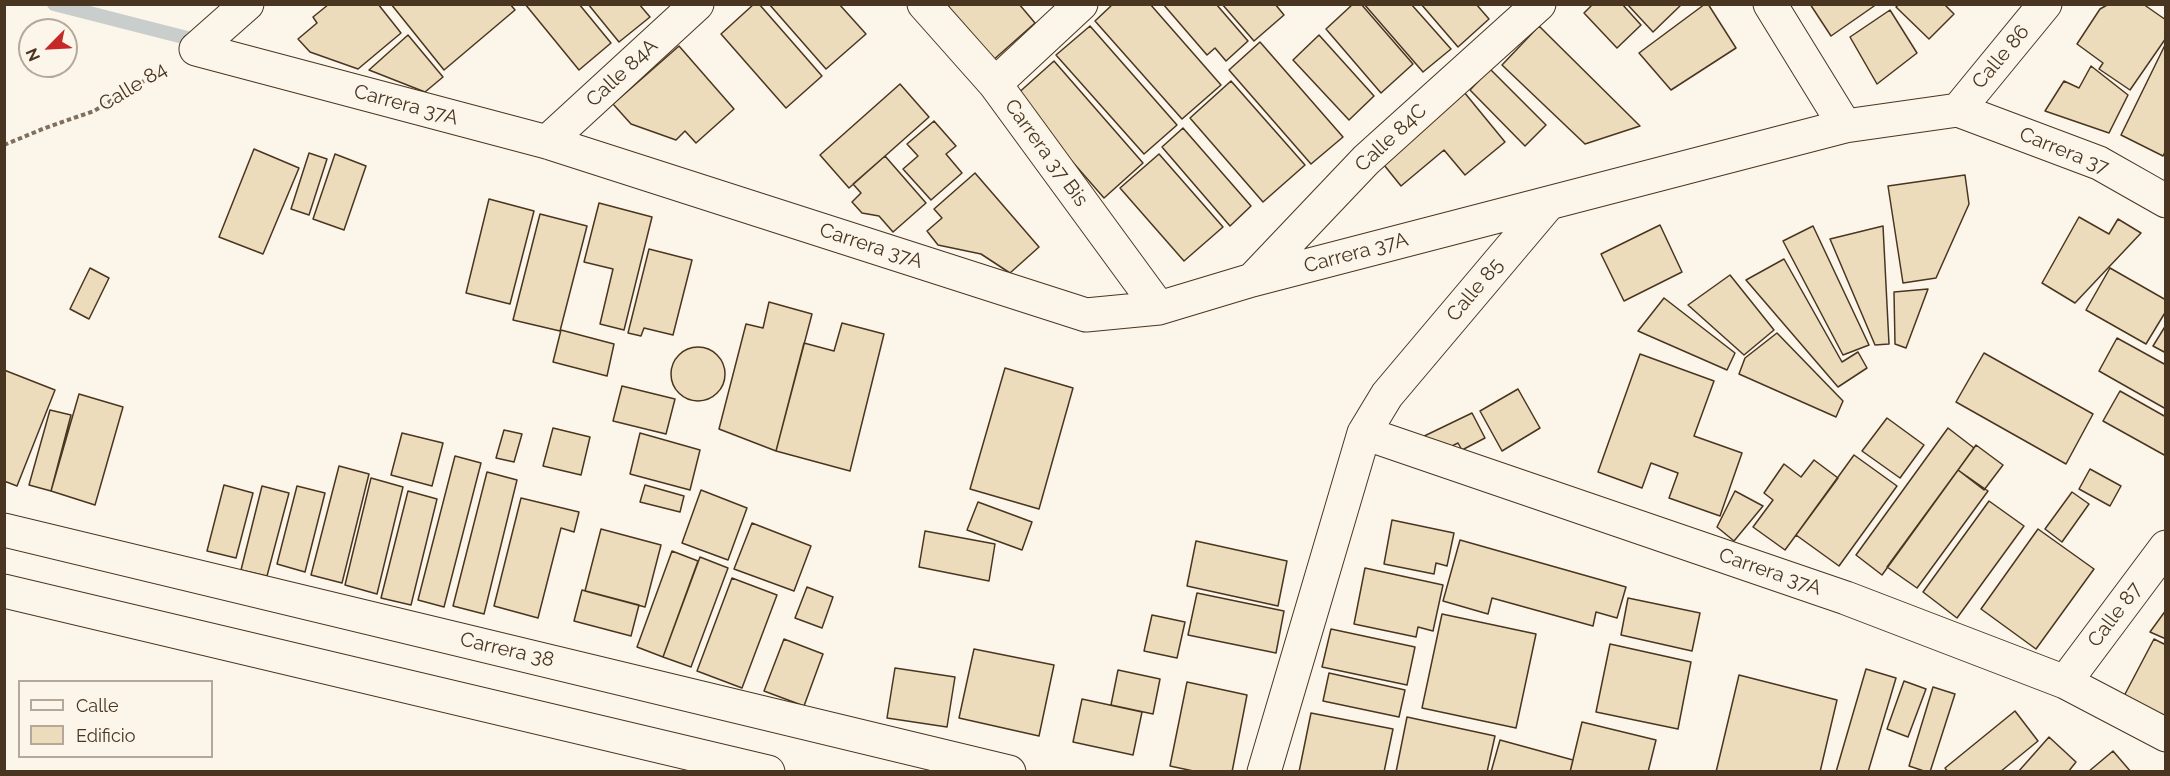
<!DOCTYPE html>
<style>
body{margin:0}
#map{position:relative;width:2170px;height:776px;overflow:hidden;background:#fbf6e9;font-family:Raleway,sans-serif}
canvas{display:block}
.frame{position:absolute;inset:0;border:6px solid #4a3520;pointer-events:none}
.legend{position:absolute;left:18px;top:680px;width:195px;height:78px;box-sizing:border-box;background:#fbf6e9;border:2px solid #b4a999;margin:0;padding:8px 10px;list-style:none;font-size:18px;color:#4a3520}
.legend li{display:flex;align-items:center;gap:12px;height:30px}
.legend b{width:30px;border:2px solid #b4a999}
.north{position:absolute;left:18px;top:18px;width:60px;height:60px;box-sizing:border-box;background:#fbf6e9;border:2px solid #b4a999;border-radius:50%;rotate:246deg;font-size:16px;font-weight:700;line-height:24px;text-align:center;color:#4a3520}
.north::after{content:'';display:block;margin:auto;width:21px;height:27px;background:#c62828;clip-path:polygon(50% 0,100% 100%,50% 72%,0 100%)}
</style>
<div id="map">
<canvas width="2170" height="776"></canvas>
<div class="frame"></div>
<ul class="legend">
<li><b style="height:8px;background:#fbf6e9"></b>Calle</li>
<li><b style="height:16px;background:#ecdcbc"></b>Edificio</li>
</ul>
<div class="north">N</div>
</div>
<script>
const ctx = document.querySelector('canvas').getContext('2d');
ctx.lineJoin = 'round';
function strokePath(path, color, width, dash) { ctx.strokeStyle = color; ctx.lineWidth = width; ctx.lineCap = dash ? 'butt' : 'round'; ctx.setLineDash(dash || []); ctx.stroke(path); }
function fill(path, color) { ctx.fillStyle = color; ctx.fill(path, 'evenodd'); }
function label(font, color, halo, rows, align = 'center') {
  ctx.font = font + ' Raleway,sans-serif'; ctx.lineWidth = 4.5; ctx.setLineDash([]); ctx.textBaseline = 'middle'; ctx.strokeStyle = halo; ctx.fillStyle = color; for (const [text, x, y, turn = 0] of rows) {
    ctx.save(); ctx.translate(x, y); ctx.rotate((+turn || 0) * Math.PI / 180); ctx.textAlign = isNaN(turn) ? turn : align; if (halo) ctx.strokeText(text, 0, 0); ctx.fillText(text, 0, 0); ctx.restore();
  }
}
strokePath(new Path2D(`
 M54,4L195,40`), '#c9cecd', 14);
const building = new Path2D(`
 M329,4H378L401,33L358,69L310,52L298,39L317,23L313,17Z
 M391,4H510L515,10L444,70Z
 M525,4H579L611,43L579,70Z
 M588,4H639L650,17L619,42Z
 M754,4H759L822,76L786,108L721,34Z
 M769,4H839L866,34L826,69Z
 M951,4H1019L1035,23L991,62L945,10Z
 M1113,4H1150L1221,85L1182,119L1095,21Z
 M1163,4H1216L1248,41L1226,61L1215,48L1207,55Z
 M1222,4H1275L1284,15L1254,41Z
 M1353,4H1361L1413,64L1381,93L1326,29Z
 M1364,4H1411L1451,49L1423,72Z
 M1421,4H1476L1489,19L1458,47Z
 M1593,4H1622L1641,25L1617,48L1584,13Z
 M1627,4H1682L1653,32Z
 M1705,4H1708L1736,48L1671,90L1639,53Z
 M1810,4H1877L1831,36Z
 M1899,4H1944L1954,14L1929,39L1896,7Z
 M2109,4H2143L2166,20V38L2130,90L2099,69L2103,63L2077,44L2100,9Z
 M1890,10L1917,53L1877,84L1850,37Z
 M1090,26L1177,125L1144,154L1056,55Z
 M1539,26L1640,126L1585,144L1502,65Z
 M408,35L443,77L425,92L369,70Z
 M1319,35L1374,96L1349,120L1293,60Z
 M1260,42L1343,137L1311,164L1229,70Z
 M2165,45L2166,150L2163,156L2121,135Z
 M679,46L734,109L696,143L685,131L676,140L631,124L613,104Z
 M1054,61L1143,163L1104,198L1015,96Z
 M2091,66L2128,95L2109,133L2045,111L2064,81L2079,88Z
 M1490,69L1546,125L1525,146L1470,90Z
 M1231,81L1305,165L1263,202L1190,118Z
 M900,84L929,117L849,188L820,155Z
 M1464,92L1505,142L1465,175L1444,150L1401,186L1380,160Z
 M934,121L956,146L946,154L962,173L931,200L903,169L918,156L907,144Z
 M1183,128L1251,206L1230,226L1162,147Z
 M254,149L299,168L263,254L219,237Z
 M309,153L327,159L309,215L291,209Z
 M335,154L366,166L344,230L313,219Z
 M1159,154L1223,227L1184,261L1120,188Z
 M885,156L926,203L893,232L879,216L862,213L852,202L861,193L853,184Z
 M975,173L1039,247L1010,273L981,254L938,245L927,231L942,218L934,209Z
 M1965,175L1969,204L1936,278L1903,283L1888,186Z
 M489,199L534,211L510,304L466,293Z
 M599,203L652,217L624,330L600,324L613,269L584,262Z
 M540,214L587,226L560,331L513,320Z
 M2079,217L2109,234L2118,219L2141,233L2075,303L2042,283Z
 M1660,225L1682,272L1624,301L1601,254Z
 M1813,226L1869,345L1843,355L1783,241Z
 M1883,226L1889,344L1875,345L1830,239Z
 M649,249L692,260L673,335L644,328L641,336L628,333Z
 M1784,259L1842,362L1858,352L1867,368L1838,387L1746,280Z
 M90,268L109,278L89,319L70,309Z
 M2110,268L2166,300V311L2146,344L2086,310Z
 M1730,275L1774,330L1744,355L1688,305Z
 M1928,289L1906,348L1895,344L1894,292Z
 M1664,298L1735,353L1727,370L1638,331Z
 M769,302L812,314L776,451L719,429L746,324L763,328Z
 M842,323L884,334L850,471L776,451L804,343L834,351Z
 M2166,325V353L2153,346Z
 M561,330L614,344L607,376L553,362Z
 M1777,333L1843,401L1836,417L1739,374L1745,358Z
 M2117,338L2166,365V409L2099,371Z
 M671 374a27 27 0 1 1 54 0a27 27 0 1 1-54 0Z
 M1984,353L2093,414L2066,464L1956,402Z
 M1640,354L1714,381L1694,436L1742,453L1720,516L1669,498L1678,473L1651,463L1642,488L1598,472Z
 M1005,368L1073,388L1039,509L970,489Z
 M4,370L55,390L17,486L4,481Z
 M622,386L675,399L666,434L613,421Z
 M1518,389L1540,428L1502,451L1480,411Z
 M2120,391L2166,417V456L2103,421Z
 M79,394L123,407L95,505L51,491Z
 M50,410L71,415L51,491L29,485Z
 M1472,413L1485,438L1462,450L1458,443L1442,451L1416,440Z
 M1887,418L1924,445L1900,478L1862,451Z
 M553,428L590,437L581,475L543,466Z
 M1948,428L1974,448L1882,575L1856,555Z
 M504,430L522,434L514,462L496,458Z
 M402,433L443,443L432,486L391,475Z
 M640,433L700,450L690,490L630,474Z
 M1976,445L2003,465L1984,490L1958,470Z
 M1854,455L1897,486L1839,566L1796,535Z
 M455,456L481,463L444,607L418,600Z
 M1814,460L1838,478L1785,550L1753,527L1773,500L1764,493L1784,464L1801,477Z
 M339,466L369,474L342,583L311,575Z
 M2090,469L2121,486L2110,506L2079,489Z
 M1958,470L1988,491L1917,588L1887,567Z
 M487,472L517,480L484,614L453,606Z
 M371,478L403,487L377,594L345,585Z
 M224,485L253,493L236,558L207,551Z
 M645,485L684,496L680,512L640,502Z
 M262,486L289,493L267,576L241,570Z
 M297,486L325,493L305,572L277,564Z
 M701,490L747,508L728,560L682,543Z
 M408,491L437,499L411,605L381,598Z
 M1735,491L1763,506L1734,541L1717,527Z
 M2072,492L2089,504L2062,542L2045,529Z
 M521,498L579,512L574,532L561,528L538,618L494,606Z
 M1989,501L2024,526L1957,618L1923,592Z
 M978,502L1032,522L1022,550L967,530Z
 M1392,520L1454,533L1447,566L1436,563L1434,574L1384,564Z
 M752,523L811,546L794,591L734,569Z
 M601,529L661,545L645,607L585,591Z
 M2038,529L2094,569L2036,649L1981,609Z
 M925,531L995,544L989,581L919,567Z
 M1460,540L1626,587L1617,618L1596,612L1593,626L1492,598L1488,614L1443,601Z
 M1196,541L1287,561L1278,606L1187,586Z
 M672,551L698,561L663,657L637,647Z
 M700,557L728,568L691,667L663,657Z
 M1365,568L1443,585L1433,631L1418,627L1416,637L1354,624Z
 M732,578L777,595L742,688L697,671Z
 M807,587L833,597L822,628L795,618Z
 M582,590L639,605L631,636L574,621Z
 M1197,593L1284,611L1276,653L1188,635Z
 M1628,598L1700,613L1692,651L1621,635Z
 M2166,610V639L2150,632Z
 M1442,614L1536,634L1516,728L1422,708Z
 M1152,615L1185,622L1177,658L1144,651Z
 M1331,629L1415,647L1407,685L1322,667Z
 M784,639L823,654L804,706L764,691Z
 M2154,639L2166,645V717L2124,696Z
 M1610,644L1691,662L1678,729L1596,712Z
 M974,649L1054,665L1039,736L959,718Z
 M895,668L955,677L947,727L887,718Z
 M1866,669L1896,678L1868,772H1836Z
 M1118,670L1160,679L1153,714L1111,705Z
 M1329,673L1405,690L1399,717L1323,701Z
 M1739,675L1837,700L1820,772H1716Z
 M1904,681L1926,689L1908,737L1887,729Z
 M1187,682L1247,695L1232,772H1198L1170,766Z
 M1933,687L1955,694L1930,772H1927L1909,766Z
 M1082,699L1142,712L1133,755L1073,742Z
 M2015,711L2038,741L2000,772H1948L1945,768Z
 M1311,713L1393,729L1384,772H1299Z
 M1407,717L1495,736L1487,772H1396Z
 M1582,722L1656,740L1648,772H1570Z
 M2049,737L2076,762L2068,772H2018Z
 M1500,740L1573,760L1570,772H1491Z
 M2113,751L2131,772H2088Z`);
fill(building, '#ecdcbc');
strokePath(building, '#4a3520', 1.5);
const minor = new Path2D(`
 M924,4L995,84L1159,308
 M1770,4L1845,126
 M196,49L547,142L1086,315L1159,308L1252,280L1845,126L1958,110L2099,163L2166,201
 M196,49L247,4
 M995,84L1081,4
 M1958,110L2045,4
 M547,142L697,4
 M1252,280L1366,160L1539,4
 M1364,433L1846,598L2065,682L2166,735
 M2065,682L2166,547
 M1264,772L1364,433L1387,395L1549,203`);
const major = new Path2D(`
 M4,530L1009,772
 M4,591L768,772`);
strokePath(minor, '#4a3520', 35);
strokePath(major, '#4a3520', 35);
strokePath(new Path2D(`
 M4,145L45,128L94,111L162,70`), '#7f6f5c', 4, [4.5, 3]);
strokePath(minor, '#fbf6e9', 33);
strokePath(major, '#fbf6e9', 33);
label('20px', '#4a3520', '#fbf6e9', [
 ["Calle 86",2001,57,-50],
 ["Calle 84A",622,73,-43],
 ["Calle 84",133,87,-31],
 ["Carrera 37A",406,105,15],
 ["Calle 84C",1391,138,-43],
 ["Carrera 37",2064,151,22],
 ["Carrera 37 Bis",1046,153,54],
 ["Carrera 37A",871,246,18],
 ["Carrera 37A",1356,253,-15],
 ["Calle 85",1475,290,-50],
 ["Carrera 37A",1770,572,19],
 ["Calle 87",2115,615,-53],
 ["Carrera 38",507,650,13]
]);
</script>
